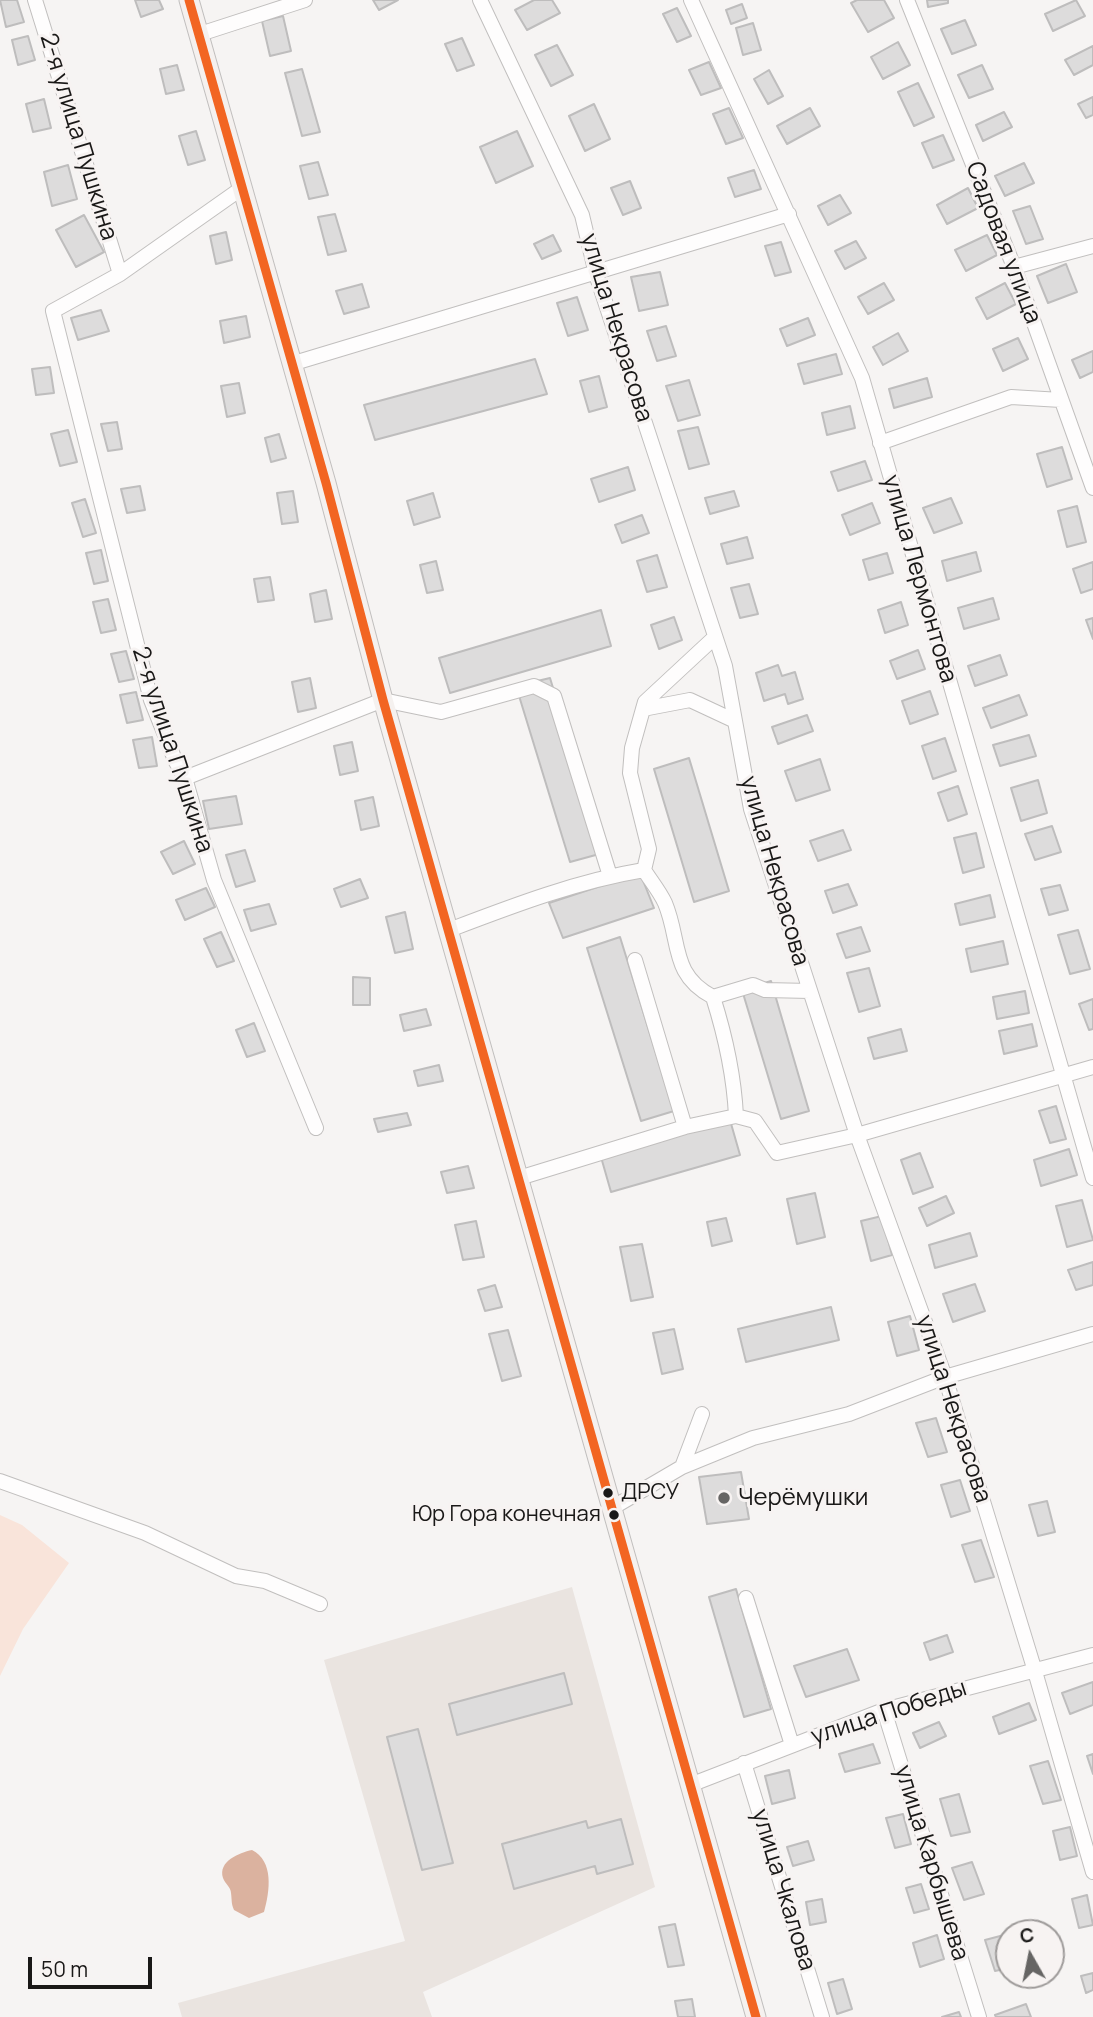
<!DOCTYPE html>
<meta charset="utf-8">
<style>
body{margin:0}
#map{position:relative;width:1093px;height:2017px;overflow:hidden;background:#f6f4f3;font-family:Manrope,sans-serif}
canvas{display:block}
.north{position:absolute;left:995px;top:1919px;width:70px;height:70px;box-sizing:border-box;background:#f7f3f2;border:2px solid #9e9b9a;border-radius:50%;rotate:351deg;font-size:19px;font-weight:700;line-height:28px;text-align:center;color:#191817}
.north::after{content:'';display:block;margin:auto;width:24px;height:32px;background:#666564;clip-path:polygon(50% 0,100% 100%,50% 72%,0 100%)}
.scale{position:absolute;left:28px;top:1957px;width:124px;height:32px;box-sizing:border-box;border:4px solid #191817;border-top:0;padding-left:9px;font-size:21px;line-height:24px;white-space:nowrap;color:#191817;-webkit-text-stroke:5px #f7f3f2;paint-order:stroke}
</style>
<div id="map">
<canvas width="1093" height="2017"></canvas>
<div class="north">С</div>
<div class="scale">50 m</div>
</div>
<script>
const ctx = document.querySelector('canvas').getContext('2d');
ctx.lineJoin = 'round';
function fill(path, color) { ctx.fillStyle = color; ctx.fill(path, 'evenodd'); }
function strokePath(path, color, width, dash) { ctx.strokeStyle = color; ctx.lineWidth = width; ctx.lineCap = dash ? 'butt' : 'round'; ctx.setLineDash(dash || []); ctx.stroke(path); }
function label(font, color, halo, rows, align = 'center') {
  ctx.font = font + ' Manrope,sans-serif'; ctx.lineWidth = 6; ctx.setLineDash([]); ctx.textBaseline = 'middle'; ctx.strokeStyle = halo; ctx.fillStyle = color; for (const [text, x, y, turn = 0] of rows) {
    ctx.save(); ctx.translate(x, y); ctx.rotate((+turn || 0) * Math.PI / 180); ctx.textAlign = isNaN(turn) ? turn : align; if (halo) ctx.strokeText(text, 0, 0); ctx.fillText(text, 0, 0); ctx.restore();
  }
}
fill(new Path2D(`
 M572,1587L655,1887L423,1992L432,2017H182L178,2003L405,1941L324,1660Z`), '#eae4e0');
fill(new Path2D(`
 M0,1515L22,1525L69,1563L23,1629L0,1676Z`), '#f9e4da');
fill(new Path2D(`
 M252,1850C274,1861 270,1891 264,1912L249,1918L234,1910C231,1903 232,1900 231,1893C231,1887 225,1884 223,1878C218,1861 239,1853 252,1850Z`), '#dbb29f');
const building = new Path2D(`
 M0,0H17L24,22L6,27Z
 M135,0H159L163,9L141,17Z
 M373,0H398L379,10Z
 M534,0H552L560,13L527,30L515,10Z
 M857,0H884L894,18L868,32L851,3Z
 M927,0H948V3L928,7Z
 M1076,0L1085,16L1053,31L1045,14Z
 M742,4L747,18L731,24L726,10Z
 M677,8L691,36L677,42L663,14Z
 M283,16L291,51L270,56L262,21Z
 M965,20L976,45L952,54L941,29Z
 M753,23L761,50L743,55L736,28Z
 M28,36L35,60L18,65L12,40Z
 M462,38L474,65L457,71L445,44Z
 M898,42L910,65L883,79L871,57Z
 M557,45L573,75L551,86L535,55Z
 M1093,46V65L1074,75L1065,60Z
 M709,62L721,88L701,95L689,70Z
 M177,65L184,90L166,94L160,69Z
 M982,65L993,89L969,98L958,75Z
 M302,69L320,132L302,136L285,73Z
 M769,70L783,96L768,104L754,79Z
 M918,83L934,117L914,126L898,92Z
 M1093,97V115L1086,118L1078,104Z
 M44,99L51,128L33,132L26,104Z
 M594,104L610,139L585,151L569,116Z
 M729,108L743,138L726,144L713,114Z
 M810,108L820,126L787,144L777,126Z
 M1004,112L1012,127L983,141L976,125Z
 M196,131L205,160L188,165L179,136Z
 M517,131L533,166L496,183L480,147Z
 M943,135L954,160L933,168L922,143Z
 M318,162L328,195L309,199L300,166Z
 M1024,163L1034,183L1005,196L995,176Z
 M68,165L77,199L52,206L44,172Z
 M754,170L761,189L735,197L728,178Z
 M630,181L641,208L623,215L611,188Z
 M968,188L978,208L947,224L937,205Z
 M840,195L851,213L828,225L818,206Z
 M1030,206L1043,239L1026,244L1013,211Z
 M335,214L346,251L328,255L318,217Z
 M84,215L104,252L76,267L56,230Z
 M226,232L232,260L216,264L210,236Z
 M553,235L561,251L542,259L534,244Z
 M987,235L997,255L966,271L955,250Z
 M856,241L866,258L845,269L835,251Z
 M781,242L791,272L775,276L765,246Z
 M1066,264L1077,292L1048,303L1037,276Z
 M660,272L668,305L639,311L631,277Z
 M884,283L894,300L868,314L858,297Z
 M1005,283L1016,304L987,319L976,298Z
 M362,284L369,307L344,314L336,291Z
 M577,297L588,330L568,336L557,303Z
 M101,310L109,331L78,340L71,318Z
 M246,316L250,337L224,343L220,321Z
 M808,318L815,335L787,346L780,329Z
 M666,326L676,356L657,361L647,331Z
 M898,333L908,351L883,365L873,347Z
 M1018,338L1028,359L1003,371L993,349Z
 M1093,351V372L1080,378L1072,360Z
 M836,354L842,374L804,384L798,364Z
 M535,359L547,394L375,440L364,405Z
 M50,367L54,393L36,395L32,369Z
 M599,376L607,407L589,412L580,381Z
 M927,378L932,397L894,408L889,389Z
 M689,380L700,415L678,421L666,386Z
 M239,383L245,413L227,417L221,386Z
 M850,406L855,428L827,435L822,413Z
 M117,422L122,449L108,451L101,424Z
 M698,427L709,464L689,469L678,431Z
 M68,430L77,462L60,466L51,434Z
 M279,434L286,458L271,462L265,438Z
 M1062,447L1072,479L1047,487L1037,454Z
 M865,461L872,480L838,491L831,472Z
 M628,467L635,490L599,502L591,479Z
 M140,486L145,510L127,513L121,489Z
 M293,491L298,522L282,524L277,493Z
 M734,491L739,506L710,514L705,498Z
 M433,493L440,517L414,525L407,501Z
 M951,498L962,523L934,533L923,508Z
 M85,499L96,533L83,537L72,503Z
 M872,503L880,523L850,535L842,515Z
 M1077,506L1086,542L1067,547L1058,511Z
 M642,515L649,533L622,543L615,525Z
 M747,537L753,558L727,564L721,544Z
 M101,550L108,581L94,584L86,553Z
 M976,552L981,571L947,581L942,561Z
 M887,553L893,573L869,580L863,560Z
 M657,555L667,587L647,592L637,561Z
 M436,561L443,590L427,593L420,565Z
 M1093,562V589L1081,593L1073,569Z
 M270,577L274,600L258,602L254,579Z
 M749,584L758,614L740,618L731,588Z
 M326,590L332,619L315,622L310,594Z
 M993,598L999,619L964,629L958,608Z
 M108,599L116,630L101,633L93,602Z
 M901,602L908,625L885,633L878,610Z
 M601,610L611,646L450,693L439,658Z
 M674,617L682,640L659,649L651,625Z
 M1093,618V639L1086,620Z
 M918,650L925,669L897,679L890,661Z
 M126,651L134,679L119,682L111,654Z
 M1000,655L1007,675L975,686L968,666Z
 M778,665L782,676L795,672L803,699L788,704L785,694L764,701L756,673Z
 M310,678L316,708L298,712L292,682Z
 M550,678L603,853L570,862L516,686Z
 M930,691L938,714L910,724L902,701Z
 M136,692L143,720L127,723L120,695Z
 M1019,695L1027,715L991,728L983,708Z
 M807,715L813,731L778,744L772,727Z
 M1029,735L1036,756L1000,766L993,745Z
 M152,737L157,766L139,768L133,740Z
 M945,738L956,771L933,779L922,746Z
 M352,742L358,771L340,775L334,746Z
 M689,758L729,891L694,902L654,769Z
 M820,759L830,790L796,801L785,771Z
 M1038,780L1047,813L1021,821L1011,788Z
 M958,786L967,814L948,821L938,793Z
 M236,796L242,824L209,829L203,801Z
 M373,797L379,826L361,830L355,801Z
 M1052,826L1061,852L1035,860L1025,834Z
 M843,830L851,850L818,861L810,841Z
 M976,833L984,867L963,873L954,838Z
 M184,841L195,864L173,874L161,852Z
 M245,850L255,881L236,887L226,855Z
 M640,873L654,908L563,938L549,903Z
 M360,879L368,898L341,907L334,889Z
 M848,884L857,905L833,913L825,891Z
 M1060,885L1068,910L1049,915L1041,889Z
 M206,888L215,907L185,920L176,900Z
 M990,895L995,917L960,925L955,904Z
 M269,904L276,924L251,931L244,910Z
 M405,912L413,949L395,953L386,917Z
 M861,927L870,951L846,958L837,934Z
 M1078,930L1090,969L1070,974L1058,935Z
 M221,932L234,961L217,967L204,939Z
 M620,937L674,1111L641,1121L587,948Z
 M1003,941L1008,964L971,972L966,949Z
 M869,968L880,1006L859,1012L847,973Z
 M353,977L370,978V1005H353Z
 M771,981L809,1111L781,1119L742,990Z
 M1025,991L1029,1013L997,1019L993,997Z
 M1093,999V1029L1089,1030L1079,1004Z
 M426,1009L431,1025L404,1031L400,1015Z
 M254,1023L265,1051L247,1057L236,1030Z
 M1032,1024L1037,1046L1004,1054L999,1031Z
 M901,1029L907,1051L874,1059L868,1038Z
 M439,1065L443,1081L418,1086L414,1071Z
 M1056,1106L1066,1139L1050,1143L1039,1111Z
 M407,1113L411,1125L378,1132L374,1119Z
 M730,1120L740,1155L611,1192L601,1157Z
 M1069,1149L1077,1175L1041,1186L1034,1160Z
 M920,1153L933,1187L913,1194L901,1160Z
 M468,1166L474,1188L447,1193L441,1172Z
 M815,1193L825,1237L797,1244L787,1199Z
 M946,1196L954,1213L927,1226L919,1208Z
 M1082,1200L1093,1240L1067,1247L1056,1206Z
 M882,1216L892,1255L871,1261L861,1221Z
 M726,1218L732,1241L712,1246L707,1222Z
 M476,1221L484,1257L463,1260L455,1225Z
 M970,1233L977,1256L935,1268L929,1245Z
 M642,1244L653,1297L631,1301L620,1247Z
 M1093,1262V1285L1076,1290L1068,1270Z
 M975,1284L985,1311L953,1322L943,1294Z
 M495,1285L502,1307L485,1311L478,1290Z
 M831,1307L839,1340L746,1362L738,1329Z
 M910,1316L919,1350L897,1356L888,1322Z
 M674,1329L683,1369L662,1374L653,1333Z
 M508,1330L521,1376L502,1381L489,1334Z
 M936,1418L947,1452L928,1457L916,1423Z
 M741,1472L749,1519L707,1524L699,1477Z
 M960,1480L970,1511L951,1517L941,1485Z
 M1047,1501L1055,1532L1038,1536L1029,1505Z
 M981,1540L994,1577L975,1582L962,1545Z
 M736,1589L771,1709L744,1717L709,1597Z
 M947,1635L953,1652L930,1660L924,1643Z
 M847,1649L859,1680L806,1697L794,1666Z
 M564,1673L572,1704L457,1735L449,1704Z
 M1093,1682V1705L1070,1714L1062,1693Z
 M1029,1703L1036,1720L999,1734L993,1717Z
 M939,1722L946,1736L920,1748L913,1733Z
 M418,1729L453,1863L422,1870L387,1737Z
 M873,1744L880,1763L845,1772L839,1754Z
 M1093,1754V1774L1087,1756Z
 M1048,1761L1061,1800L1043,1804L1030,1766Z
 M789,1770L795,1798L772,1804L765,1776Z
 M959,1794L970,1832L951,1836L940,1799Z
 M903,1814L911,1844L895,1848L886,1818Z
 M621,1819L633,1864L597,1874L595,1866L514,1889L502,1844L586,1821L588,1828Z
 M1070,1827L1077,1856L1060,1860L1053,1831Z
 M808,1841L814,1860L793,1866L787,1847Z
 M972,1862L984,1894L964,1900L952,1868Z
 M921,1884L929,1909L914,1913L906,1888Z
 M1087,1895L1093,1925L1079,1928L1072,1899Z
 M822,1899L826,1922L810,1925L806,1902Z
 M675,1924L684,1965L668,1967L659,1927Z
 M937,1935L944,1959L920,1967L913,1943Z
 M1004,1935L1009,1951V1968L995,1971L985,1940Z
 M1093,1973V1990L1086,1993L1081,1976Z
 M843,1979L852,2009L837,2014L828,1983Z
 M692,1999L695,2017H678L675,2001Z
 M1026,2004L1031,2017H996L995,2015Z
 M959,2012L961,2017H942Z`);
fill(building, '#dddcdc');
strokePath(building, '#bebdbd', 2);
const minor = new Path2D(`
 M35,0L120,274
 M480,0L582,215L596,274L725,666L751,809L857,1135L945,1377L1034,1668L1093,1872
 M691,0L862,378L1093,1178
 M907,0L1014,267L1093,488
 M200,34L305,0
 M242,188L120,274L53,311L151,700L175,760L185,778L214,880L316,1128
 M1014,267L1093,246
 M291,364L789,214
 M880,443L1011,397L1061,400
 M643,709L690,700L735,721
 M185,778L383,700L441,712L534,686L554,696L610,876
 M644,870L649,849L630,773L632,748L645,702L715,637
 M449,930C512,906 577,881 644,870C651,881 660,892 665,903C681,941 670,975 713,997C725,1035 734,1075 736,1116
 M635,960L685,1127
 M713,997L753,985L765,990L810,991
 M519,1178L685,1127L736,1116L755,1121L777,1153L857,1135L1093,1067
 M682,1467L702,1414
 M0,1481L145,1533L236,1576L265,1581L320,1604
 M612,1508L682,1467L753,1438L849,1414L945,1377L1093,1334
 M746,1598L792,1745
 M884,1710L979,2017
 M744,1763L822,2017
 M690,1785L884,1710L1093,1655`);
const secondary = new Path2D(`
 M189,0L326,483L383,700L756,2017`);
strokePath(minor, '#c1bfbe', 16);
strokePath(secondary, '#c1bfbe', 21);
strokePath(minor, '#fefdfd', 14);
strokePath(secondary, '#f5f1ef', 19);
strokePath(new Path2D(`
 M189,0L326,483L383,700L756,2017`), '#f26522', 9);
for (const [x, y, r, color] of [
 [608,1493,6,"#191817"],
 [724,1498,7,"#666564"],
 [614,1515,6,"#191817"]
]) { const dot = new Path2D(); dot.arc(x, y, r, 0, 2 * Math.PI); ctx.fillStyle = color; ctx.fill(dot); strokePath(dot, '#f7f3f2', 2.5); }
label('22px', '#191817', '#f7f3f2', [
 ["ДРСУ",621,1493],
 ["Юр Гора конечная",601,1515,"right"]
], 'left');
label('24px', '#191817', '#f7f3f2', [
 ["2-я улица Пушкина",78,137,73],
 ["Садовая улица",1003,243,69],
 ["улица Некрасова",616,328,73],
 ["улица Лермонтова",919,579,74],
 ["2-я улица Пушкина",172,750,72],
 ["улица Некрасова",774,871,74],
 ["улица Некрасова",953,1409,72],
 ["улица Победы",889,1713,-18],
 ["улица Карбышева",931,1863,73],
 ["улица Чкалова",783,1890,73]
]);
label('24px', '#191817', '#f7f3f2', [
 ["Черёмушки",738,1498]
], 'left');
</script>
